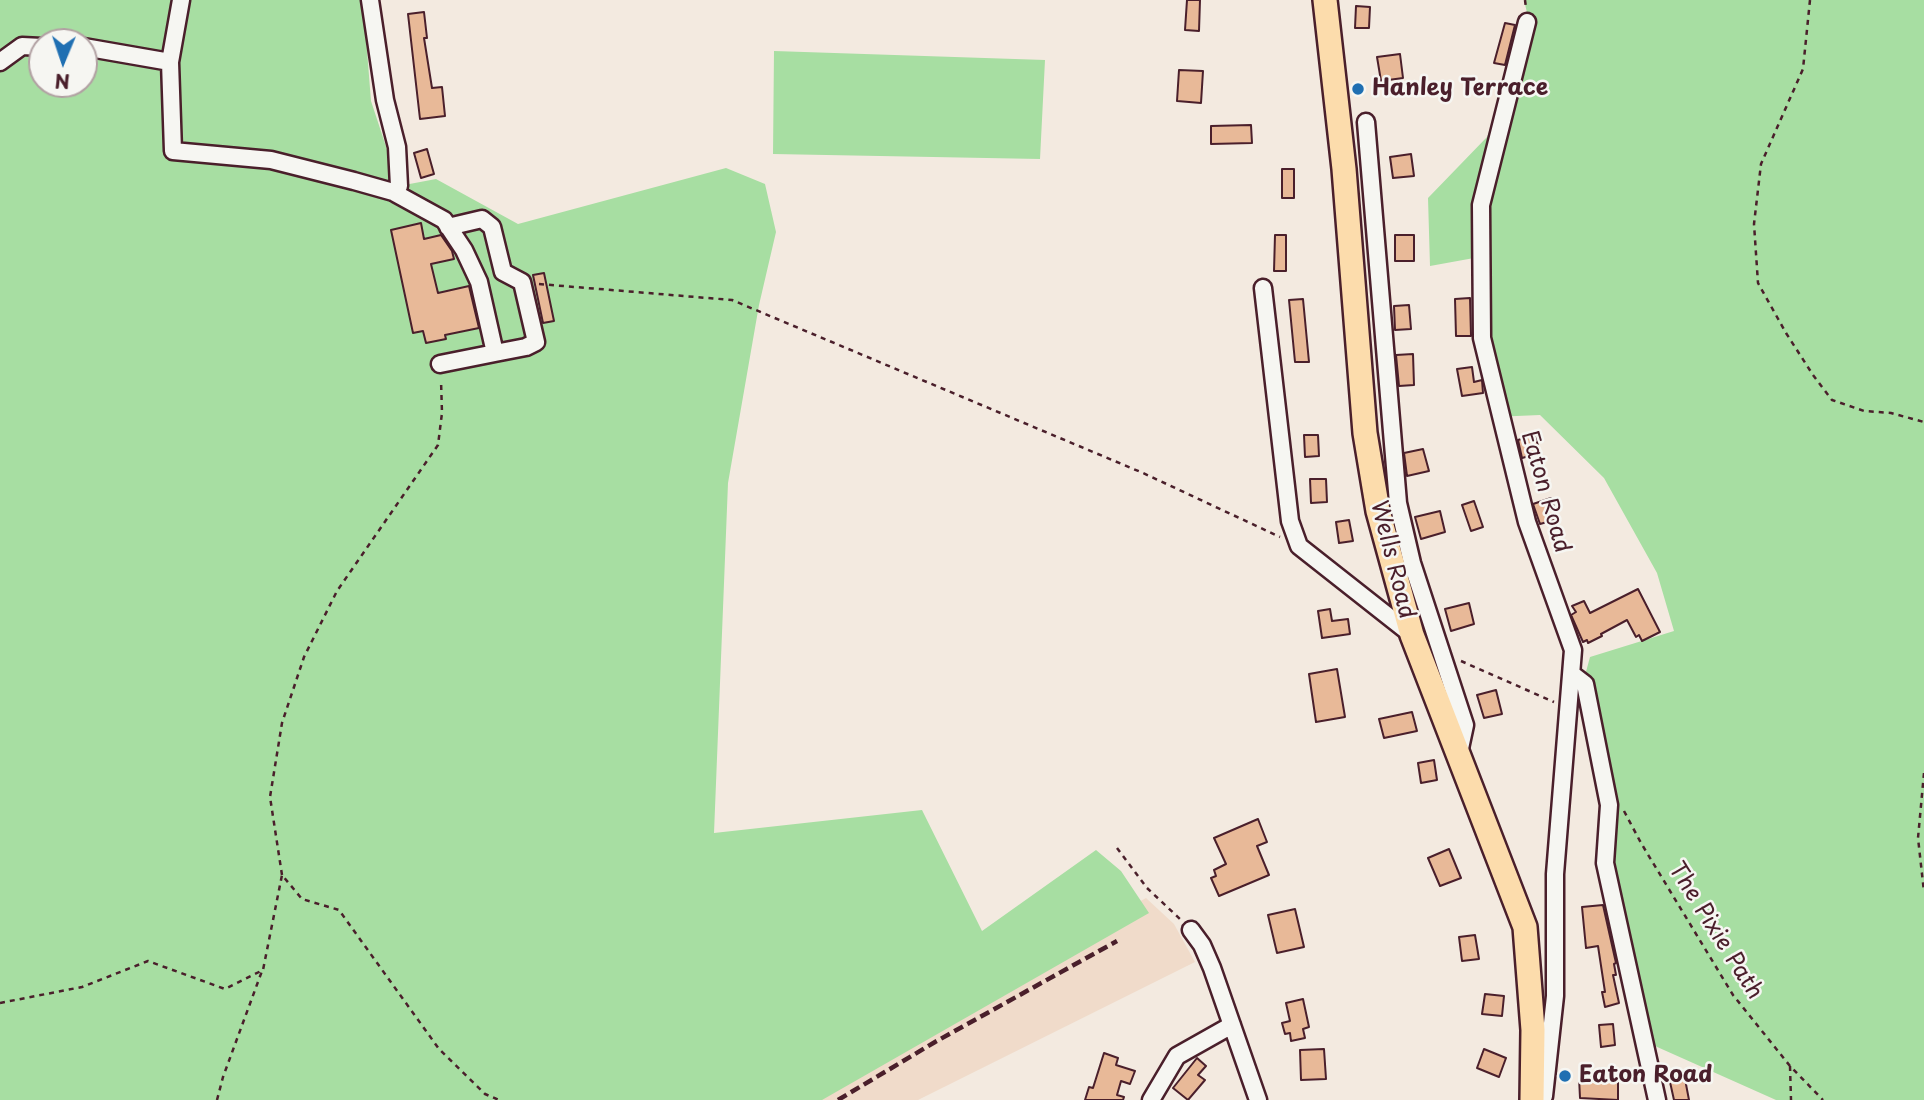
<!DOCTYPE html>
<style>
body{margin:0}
#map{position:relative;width:1924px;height:1100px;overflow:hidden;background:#f3eae0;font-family:"Playpen Sans",sans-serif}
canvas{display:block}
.north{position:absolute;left:28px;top:28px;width:70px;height:70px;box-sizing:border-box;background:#f6f6f2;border:2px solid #b1a0a2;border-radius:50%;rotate:182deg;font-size:19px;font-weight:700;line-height:28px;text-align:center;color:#4a1f2b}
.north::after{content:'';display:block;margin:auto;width:24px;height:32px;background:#1f6fb2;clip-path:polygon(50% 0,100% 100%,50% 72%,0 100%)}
</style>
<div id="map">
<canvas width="1924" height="1100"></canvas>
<div class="north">N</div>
</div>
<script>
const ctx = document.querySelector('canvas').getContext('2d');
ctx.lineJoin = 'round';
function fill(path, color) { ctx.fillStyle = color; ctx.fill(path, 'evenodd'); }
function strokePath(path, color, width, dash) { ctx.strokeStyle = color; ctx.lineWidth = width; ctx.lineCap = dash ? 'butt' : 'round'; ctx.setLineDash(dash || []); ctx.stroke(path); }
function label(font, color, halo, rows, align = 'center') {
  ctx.font = font + ' "Playpen Sans",sans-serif'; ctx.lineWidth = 5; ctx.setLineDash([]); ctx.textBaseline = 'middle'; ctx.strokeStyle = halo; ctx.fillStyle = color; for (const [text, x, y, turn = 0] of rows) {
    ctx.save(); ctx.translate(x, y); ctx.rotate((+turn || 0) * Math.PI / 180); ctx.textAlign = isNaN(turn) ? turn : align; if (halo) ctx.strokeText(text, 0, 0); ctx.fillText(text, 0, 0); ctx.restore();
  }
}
fill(new Path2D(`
 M1146,898L1174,924L1195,962L918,1100H780Z`), '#f0dbca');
fill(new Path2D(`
 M0,0H363L371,101L399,186L436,179L518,224L726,168L765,184L776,232L759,305L728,483L714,833L922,810L982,931L1096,850L1121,871L1149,913L822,1100H0ZM42,42H84V84H42Z
 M1524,0H1924V1100H1776L1646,1042L1580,694L1590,657L1674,631L1657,573L1604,478L1540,415L1493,417L1475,307L1474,258L1430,266L1428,198L1487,137L1534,27L1529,21Z
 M774,51L1045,60L1040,159L773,154Z`), '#a7dea2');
const building = new Path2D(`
 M1187,0H1200L1199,31L1185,30Z
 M1356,6L1370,7L1369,28H1355Z
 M424,12L427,38H424L432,88L442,87L445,116L420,119L408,14Z
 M1505,23L1515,25L1505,65L1494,63Z
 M1400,54L1403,78L1381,81L1377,57Z
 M1179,70L1203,71L1201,103L1177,101Z
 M1251,125L1252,143L1211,144V126Z
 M427,149L434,174L421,178L414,153Z
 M1411,154L1414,176L1393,178L1390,157Z
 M1282,169H1294V198H1282Z
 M421,223L424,239L441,235L452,251L454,259L431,264L438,293L469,286L479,328L445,335L446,339L426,343L423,331L413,333L391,230Z
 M1275,235H1286V271H1274Z
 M1395,235H1414V261H1395Z
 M544,273L554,321L543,323L533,275Z
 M1470,298L1471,336H1456L1455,299Z
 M1303,299L1309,362H1295L1289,300Z
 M1409,305L1411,329L1395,330L1394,306Z
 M1413,354L1414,385L1399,386L1396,355Z
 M1472,367L1474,382L1482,380L1483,393L1462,396L1457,369Z
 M1304,435H1318L1319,456L1305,457Z
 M1535,435L1540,453L1522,458L1518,440Z
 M1423,449L1429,471L1407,476L1404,453Z
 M1310,479H1326L1327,502L1311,503Z
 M1551,498L1558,519L1540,524L1533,504Z
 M1474,501L1483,527L1471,531L1462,505Z
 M1440,511L1445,532L1421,539L1415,517Z
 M1349,520L1353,541L1339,543L1336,522Z
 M1638,589L1660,632L1642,641L1639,635L1636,637L1627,620L1601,634L1602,636L1588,643L1587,640L1583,642L1571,615L1576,612L1572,606L1584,601L1590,613Z
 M1469,603L1474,624L1451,631L1445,609Z
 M1330,609L1332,621L1348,619L1350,634L1322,638L1318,611Z
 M1337,669L1345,717L1316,722L1309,674Z
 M1496,690L1502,714L1484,718L1477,695Z
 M1412,712L1417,731L1384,738L1379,719Z
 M1434,760L1437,780L1421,783L1418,763Z
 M1258,819L1267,842L1257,846L1269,875L1219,896L1211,878L1216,876L1214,870L1226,864L1214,838Z
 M1449,849L1461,878L1440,886L1428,858Z
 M1603,905L1616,963L1614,964L1616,975H1613L1619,1003L1605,1007L1602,992H1605L1598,946L1586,948L1582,907Z
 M1295,909L1304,947L1277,953L1268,915Z
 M1475,935L1479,959L1462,961L1459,937Z
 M1485,994L1504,996L1502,1016L1482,1014Z
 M1303,999L1309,1027L1303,1029L1305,1038L1291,1041L1290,1033L1285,1034L1282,1023L1290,1021L1286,1003Z
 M1613,1024L1615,1045L1601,1047L1599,1025Z
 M1324,1049L1326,1079L1301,1080L1300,1050Z
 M1484,1049L1506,1058L1499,1077L1477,1068Z
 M1104,1053L1118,1058L1116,1065L1135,1071L1130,1084L1121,1081L1117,1095L1124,1097L1123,1100H1085L1089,1087L1093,1088Z
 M1197,1058L1206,1066L1198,1075L1205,1080L1188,1100L1173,1088Z
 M1579,1077L1618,1078V1100L1580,1098Z
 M1685,1079L1689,1100H1674L1670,1082Z`);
fill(building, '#e8b998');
strokePath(building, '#4a1f2b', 2);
const minor = new Path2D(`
 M181,0L170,62L173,151L271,160L354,181L393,192L444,220L464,250L479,282L495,353L440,364
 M370,0L385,100L397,147L399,186L393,192
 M1527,22L1481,205L1482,338L1527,522L1573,650L1555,874V996L1544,1096L1541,1100
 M84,47L170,62
 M0,62L22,46L42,47
 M1366,122L1398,503L1412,563L1465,725L1459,753
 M448,227L482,219L492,227L503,272L522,282L536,342L526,347L495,353
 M1263,288L1290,521L1299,546L1412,635
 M1572,674L1585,684L1609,805L1605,863L1657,1100
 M1191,930L1202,945L1212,968L1258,1100
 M1151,1100L1177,1056L1232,1025`);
const highway = new Path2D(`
 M1325,0L1344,169L1365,433L1378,511L1412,635L1525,927L1533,1030L1532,1100`);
strokePath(minor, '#4a1f2b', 21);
strokePath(highway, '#4a1f2b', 28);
strokePath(new Path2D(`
 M1525,0L1526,8
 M1810,0L1803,69L1761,164L1754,224L1758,283L1786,333L1813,375L1832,400L1864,411L1891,413L1924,422
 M539,284L732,300L1143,473L1280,537
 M1461,661L1554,702
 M1924,773L1918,838L1924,892
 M1624,811L1641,843L1733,995L1790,1066L1823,1100
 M1117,848L1147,888L1180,919
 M282,875L270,797L282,723L304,657L337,591L438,445L442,413L441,380
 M0,1003L82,987L148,961L225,989L263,970L282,875L302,899L339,910L439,1049L485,1094L499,1100
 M1790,1066L1791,1100
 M217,1100L223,1077L262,971`), '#4a1f2b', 2.5, [5, 5]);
strokePath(minor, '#f6f6f2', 16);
strokePath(highway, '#fcdcac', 23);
strokePath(new Path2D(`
 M838,1100L935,1042L1117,941`), '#4a1f2b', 4.5, [10, 5]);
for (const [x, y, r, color] of [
 [1358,89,7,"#1f6fb2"],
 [1565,1076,7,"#1f6fb2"]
]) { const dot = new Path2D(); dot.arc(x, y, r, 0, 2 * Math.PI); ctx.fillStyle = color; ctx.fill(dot); strokePath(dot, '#f6f6f2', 2.5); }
label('bold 23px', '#4a1f2b', '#f6f6f2', [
 ["Hanley Terrace",1372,89],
 ["Eaton Road",1579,1076]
], 'left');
label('23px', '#4a1f2b', '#f6f6f2', [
 ["Eaton Road",1545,492,74],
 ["Wells Road",1392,560,76],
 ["The Pixie Path",1715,931,58]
]);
</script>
